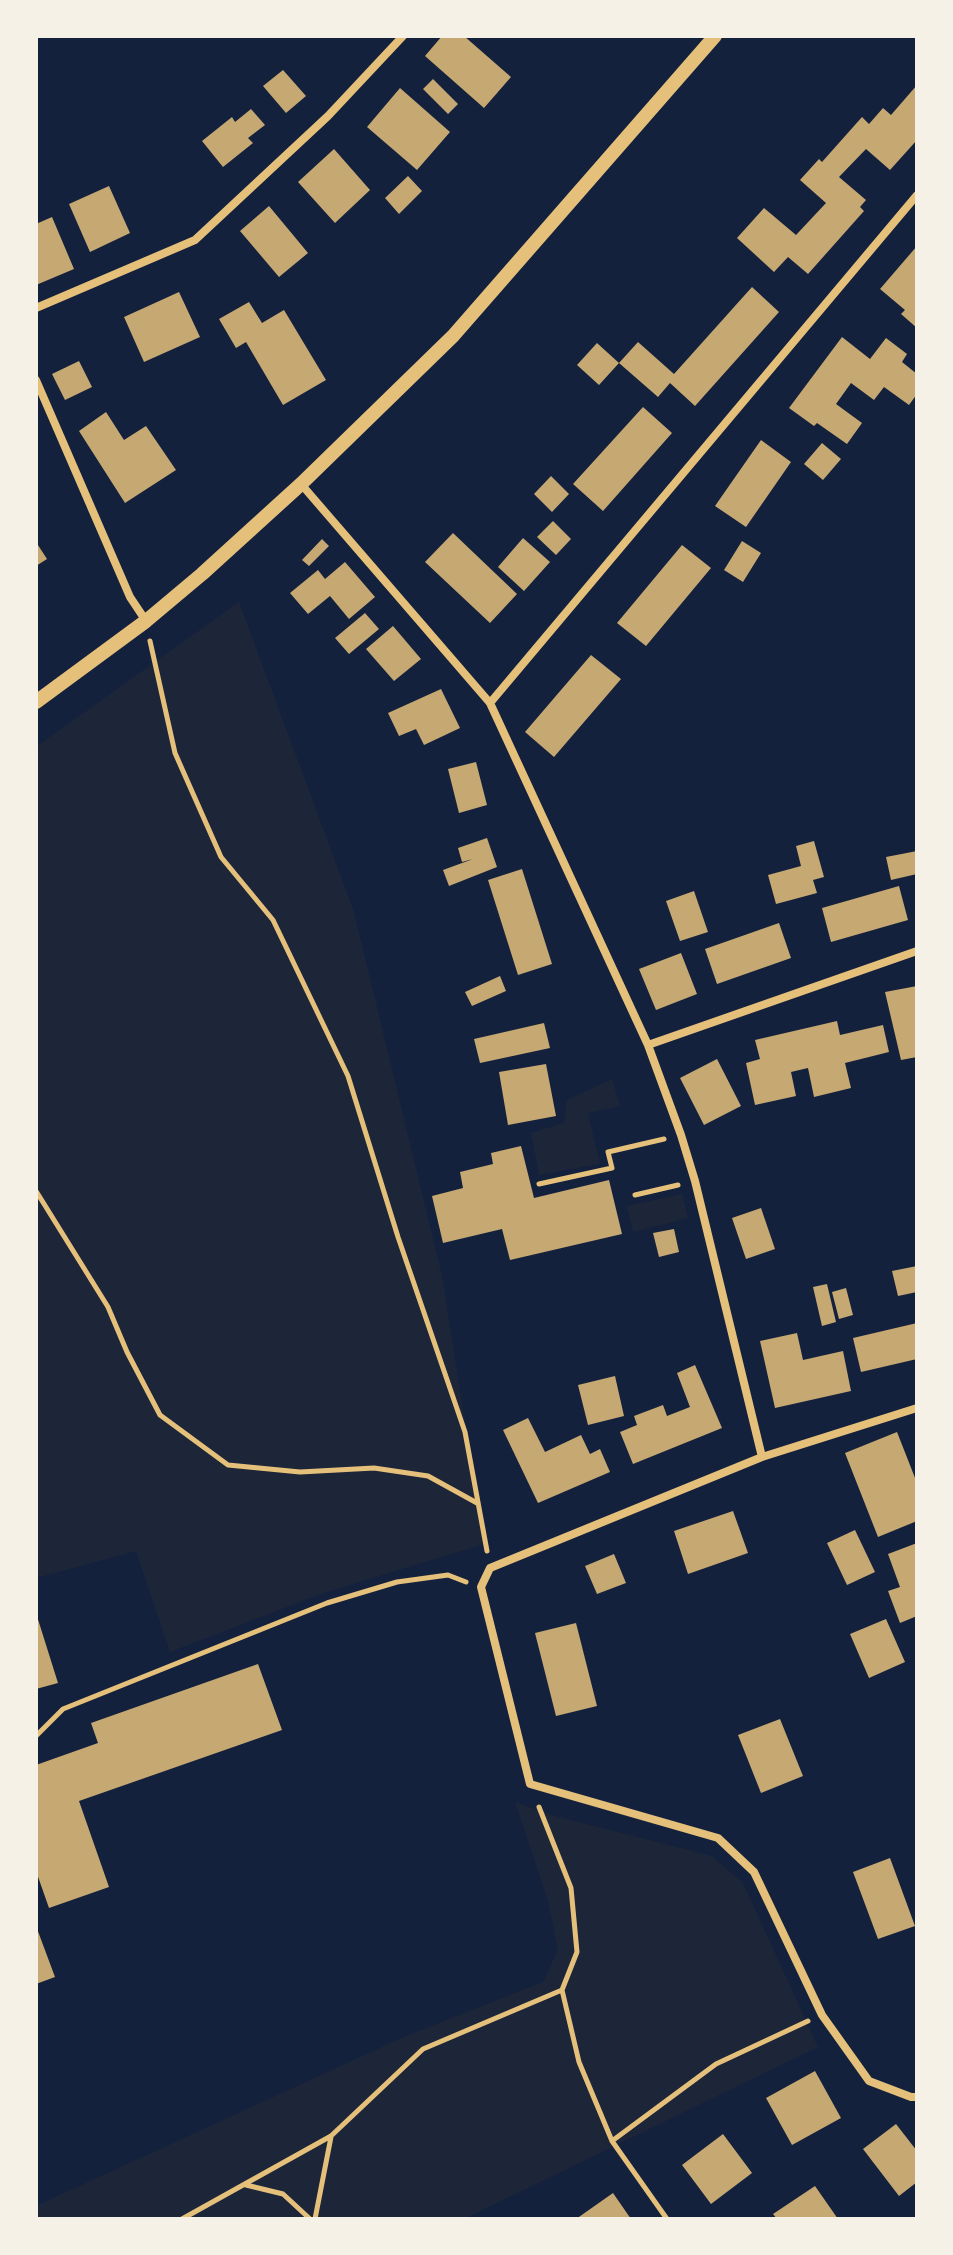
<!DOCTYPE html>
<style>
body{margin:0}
#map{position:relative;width:953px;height:2255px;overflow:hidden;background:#14213d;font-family:Quicksand,sans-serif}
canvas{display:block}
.frame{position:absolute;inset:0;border:38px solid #f6f1e7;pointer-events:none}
</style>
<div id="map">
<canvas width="953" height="2255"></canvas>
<div class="frame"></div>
</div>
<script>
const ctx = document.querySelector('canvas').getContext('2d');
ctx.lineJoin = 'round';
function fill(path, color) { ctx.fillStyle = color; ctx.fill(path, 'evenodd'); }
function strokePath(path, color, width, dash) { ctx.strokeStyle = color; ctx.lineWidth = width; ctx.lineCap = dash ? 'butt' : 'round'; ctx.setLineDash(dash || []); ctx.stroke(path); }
fill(new Path2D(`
 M239,602L354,912L442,1276L484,1544L323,1593L170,1652L136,1551L36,1578V747Z
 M612,1079L620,1106L588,1113L600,1164L539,1175L531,1133L564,1123L567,1100Z
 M682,1194L688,1218L633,1232L627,1206Z
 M515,1802L555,1816L712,1856L743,1883L818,2047L464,2219H36V2206L406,2036L543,1982L558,1950L548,1901Z`), '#1d2539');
fill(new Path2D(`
 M442,36H464L511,77L484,108L425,56Z
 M283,70L306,96L286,113L263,86Z
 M433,79L458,104L448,114L423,89Z
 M917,85V140L890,170L866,149L839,177L866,200L860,207L864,211L808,274L788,257L774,272L737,238L764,208L796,235L826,203L800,180L819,159L822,162L862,117L869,124L883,108L891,115Z
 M400,88L450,132L417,170L367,127Z
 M251,109L265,125L248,138L253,143L223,167L202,141L232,117L235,122Z
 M334,149L370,190L335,223L298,182Z
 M408,176L422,191L399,214L385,198Z
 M109,186L130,233L90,252L69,204Z
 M269,206L308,253L279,277L240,231Z
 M52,217L74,269L36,285V224Z
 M917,246V328L901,314L905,310L880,289Z
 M752,287L779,312L695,406L670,383L658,397L619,363L638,342L674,374Z
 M179,292L200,337L144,362L124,317Z
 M249,302L262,323L284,310L326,380L283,405L246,342L236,348L219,319Z
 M842,337L870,359L886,338L907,354L902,362L917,374V394L909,405L884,387L874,400L851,383L836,404L862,423L847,444L817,423L814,426L789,408Z
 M597,343L619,363L599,385L577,365Z
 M79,361L92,387L65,400L52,374Z
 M643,407L672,433L603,511L573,484Z
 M106,412L124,440L146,426L176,470L125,503L79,431Z
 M761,440L791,462L746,527L715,506Z
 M822,443L841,459L823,480L804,464Z
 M551,476L569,494L552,512L534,494Z
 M553,521L571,539L556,555L537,537Z
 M453,533L517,594L490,623L425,562Z
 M523,538L550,562L524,591L498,567Z
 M322,539L329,546L309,566L302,560Z
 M742,541L761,553L743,582L724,570Z
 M36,542L47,559L36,566Z
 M682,545L711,568L646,646L617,623Z
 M345,562L375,597L349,619L330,596L308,614L290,593L318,570L325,579Z
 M365,613L379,629L349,654L335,638Z
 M393,626L421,659L394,681L366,649Z
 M591,655L621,679L554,757L525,732Z
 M441,689L460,728L424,745L416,729L399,736L388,713Z
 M476,762L487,805L459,813L448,769Z
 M487,838L497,867L449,886L443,870L473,859L462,862L458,848Z
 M814,841L824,877L813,880L817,893L776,904L768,875L801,866L796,846Z
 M917,851V874L891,880L886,857Z
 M522,869L552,964L518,975L488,880Z
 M899,886L908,920L831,942L822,908Z
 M694,891L708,932L680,941L666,901Z
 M779,923L791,958L717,984L705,949Z
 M681,953L697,994L656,1010L639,969Z
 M500,976L506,991L472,1006L465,992Z
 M917,986V1057L901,1060L885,992Z
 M837,1021L840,1035L883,1025L889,1052L845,1063L851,1088L814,1097L808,1068L791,1072L796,1096L755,1105L746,1063L760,1059L755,1040Z
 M544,1023L550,1048L480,1063L474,1039Z
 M717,1059L741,1106L704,1125L680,1078Z
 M546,1064L556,1116L508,1125L499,1072Z
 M521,1146L534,1198L609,1180L622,1234L510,1260L502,1229L443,1243L432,1196L463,1188L460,1172L493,1164L491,1153Z
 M761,1208L775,1249L746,1259L732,1218Z
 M674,1229L679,1252L659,1257L653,1233Z
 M917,1266V1292L898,1296L892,1271Z
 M827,1284L836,1322L822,1326L813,1287Z
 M846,1288L853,1315L839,1319L832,1292Z
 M917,1323V1359L861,1372L853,1338Z
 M797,1333L803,1360L843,1351L851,1391L775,1408L760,1341Z
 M695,1365L722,1428L633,1464L620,1432L637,1425L634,1416L663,1405L667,1416L690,1407L677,1373Z
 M615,1376L624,1416L588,1425L578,1385Z
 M528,1418L545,1452L581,1435L590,1454L600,1449L610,1472L538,1503L503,1430Z
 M897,1432L917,1483V1521L878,1537L845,1453Z
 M733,1511L748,1553L688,1574L674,1531Z
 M855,1530L875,1572L847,1585L827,1543Z
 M917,1543V1616L900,1623L888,1591L900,1587L888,1554Z
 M614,1554L626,1583L597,1594L585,1566Z
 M36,1613L58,1683L36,1689Z
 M886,1619L905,1662L869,1678L850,1634Z
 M576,1623L597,1706L556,1716L535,1633Z
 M258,1664L282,1730L79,1801L109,1887L49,1908L36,1871V1765L98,1743L91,1723Z
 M780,1719L803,1776L761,1793L738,1735Z
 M890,1858L915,1926L878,1939L853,1872Z
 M36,1926L55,1977L36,1984Z
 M815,2071L841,2118L792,2145L766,2098Z
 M896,2124L917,2151V2182L899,2196L863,2149Z
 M723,2134L752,2173L711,2204L682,2165Z
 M815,2186L838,2219H777L773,2214Z
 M613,2193L631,2219H576Z`), '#c6a872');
strokePath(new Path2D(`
 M150,641L175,753L221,857L273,920L348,1076L398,1237L465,1432L487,1551
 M539,1184L612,1168L608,1152L664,1139
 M36,1191L108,1307L127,1352L160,1415L228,1465L300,1472L374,1468L428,1476L477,1503
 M635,1195L678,1185
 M36,1736L63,1709L327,1603L397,1582L448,1575L466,1582
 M539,1807L571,1888L577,1952L562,1990L579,2062L612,2141L667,2219
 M612,2141L716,2064L808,2021
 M246,2185L283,2194L310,2219
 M182,2219L331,2136L423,2049L562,1990
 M315,2219L331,2137`), '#e5c07b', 5);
strokePath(new Path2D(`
 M36,308L195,240L328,116L403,36
 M36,380L130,597L146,621
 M301,484L490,703L648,1045L681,1135L695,1181L762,1457
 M490,703L917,195
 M648,1045L917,951
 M917,1408L762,1457L490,1568L481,1587L530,1784L718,1838L754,1872L822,2015L869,2081L911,2097H917`), '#e5c07b', 8);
strokePath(new Path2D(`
 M36,702L146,621L202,574L301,484L453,336L715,36`), '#e5c07b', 14);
</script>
